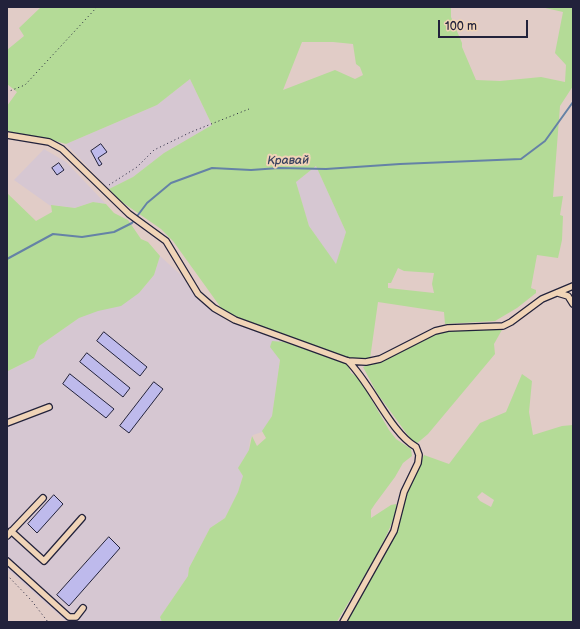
<!DOCTYPE html>
<meta charset="utf-8">
<style>
body{margin:0}
#map{position:relative;width:580px;height:629px;overflow:hidden;background:#e1ccc7;font-family:"Balsamiq Sans",sans-serif}
canvas{display:block}
.frame{position:absolute;inset:0;border:8px solid #22223b;pointer-events:none}
.scale{position:absolute;left:438px;top:20px;width:90px;height:18px;box-sizing:border-box;border:2px solid #22223b;border-top:0;padding-left:5px;font-size:12px;line-height:14px;white-space:nowrap;color:#22223b;-webkit-text-stroke:3px #f0d4b7;paint-order:stroke}
</style>
<div id="map">
<canvas width="580" height="629"></canvas>
<div class="frame"></div>
<div class="scale">100 m</div>
</div>
<script>
const ctx = document.querySelector('canvas').getContext('2d');
ctx.lineJoin = 'round';
function fill(path, color) { ctx.fillStyle = color; ctx.fill(path, 'evenodd'); }
function strokePath(path, color, width, dash) { ctx.strokeStyle = color; ctx.lineWidth = width; ctx.lineCap = dash ? 'butt' : 'round'; ctx.setLineDash(dash || []); ctx.stroke(path); }
function label(font, color, halo, rows, align = 'center') {
  ctx.font = font + ' "Balsamiq Sans",sans-serif'; ctx.lineWidth = 4; ctx.setLineDash([]); ctx.textBaseline = 'middle'; ctx.strokeStyle = halo; ctx.fillStyle = color; for (const [text, x, y, turn = 0] of rows) {
    ctx.save(); ctx.translate(x, y); ctx.rotate((+turn || 0) * Math.PI / 180); ctx.textAlign = isNaN(turn) ? turn : align; if (halo) ctx.strokeText(text, 0, 0); ctx.fillText(text, 0, 0); ctx.restore();
  }
}
fill(new Path2D(`
 M190,79L212,125L164,153L133,177L109,189L66,144L157,105Z
 M44,149L66,162L106,204L93,202L75,208L51,205L52,207L14,180Z
 M316,166L346,232L336,265L309,226L296,182Z
 M160,256L181,275L200,301L227,321L284,342L272,341L280,359L272,416L262,432L253,435L250,439L249,450L238,468L243,476L238,492L225,518L210,528L189,568L188,576L160,617L162,622H67L7,569L8,371L34,358L39,346L79,318L139,293L154,275Z`), '#d6c7d2');
fill(new Path2D(`
 M41,7H451V17L462,43V47L476,80L500,81L541,77L565,82L566,65L555,53L563,12L541,7H573V86L560,106L553,197L563,196L560,215L563,216L562,240L558,258L537,255L531,288L536,290V293L517,308L495,321L445,324L444,312L378,302L370,359H350L224,312L173,241L161,229L119,200L109,189L133,177L164,153L212,125L190,79L157,105L66,144L49,139L7,131V106L17,92L7,84V50L24,36L19,28ZM302,42H333L353,44L356,64L360,67L363,75L355,79L335,70L283,90ZM316,166L346,232L336,264L309,226L296,182ZM398,268L404,271L434,273L432,284L434,293L388,288V283H391Z
 M7,193L36,221L52,212L51,205L75,208L93,202L106,204L114,213L128,220L141,239L148,242L160,256L154,275L139,293L121,306L98,311L79,318L39,346L34,358L8,371L7,376Z
 M503,328L494,344L495,354L428,434L415,445L377,393L363,367L443,330Z
 M272,341L284,342L347,363L351,373L359,378L389,430L396,439L411,449L412,456L403,463L395,477L375,504L371,510V518L391,505L396,504C399,524 349,601 337,622H162L160,617L188,576L189,568L210,528L225,518L238,492L243,476L238,468L249,450L252,436L257,446L266,438L262,431L272,416L280,360L270,347Z
 M522,374L532,381L529,412L533,435L562,426L573,425V622H343L396,529L399,509L424,455L449,464L480,423L506,412ZM482,492L494,500L491,507L480,501L477,497Z`), '#b4db97');
strokePath(new Path2D(`
 M7,259L53,234L82,237L114,232L132,223L147,203L171,183L212,168L251,170L279,168L326,169L400,164L521,159L545,141L573,102`), '#6582a6', 2);
const building = new Path2D(`
 M101,144L107,152L98,158L102,164L99,166L91,151Z
 M59,163L64,170L57,175L52,168Z
 M104,332L147,367L140,376L97,341Z
 M87,353L130,388L123,397L80,362Z
 M70,374L114,409L106,418L63,384Z
 M154,382L163,389L129,433L120,426Z
 M54,495L63,504L37,533L28,524Z
 M109,537L120,548L69,606L57,595Z`);
fill(building, '#bebaec');
strokePath(building, '#22223b', 1);
const street = new Path2D(`
 M7,135L49,142L62,149L129,214L166,241L198,294L214,308L235,320L348,361L366,362L380,359L435,331L448,328L503,326L511,322L542,299L573,286
 M558,293L568,296L573,304
 M7,423L49,407
 M11,531L44,561L82,518
 M7,536L43,498
 M7,561L69,617H76L83,608
 M343,622L394,531L404,492L418,463L419,455L416,447C390,432 372,385 348,361`);
strokePath(street, '#22223b', 8);
strokePath(new Path2D(`
 M7,92L25,85L97,7
 M109,185L137,167L154,150L191,132L249,109
 M7,575L31,600L48,622`), '#22223b', 1, [1, 3]);
strokePath(street, '#f0d4b7', 5.5);
label('italic 12px', '#38425f', '#f0d4b7', [
 ["Кравай",288,161,-1]
]);
</script>
